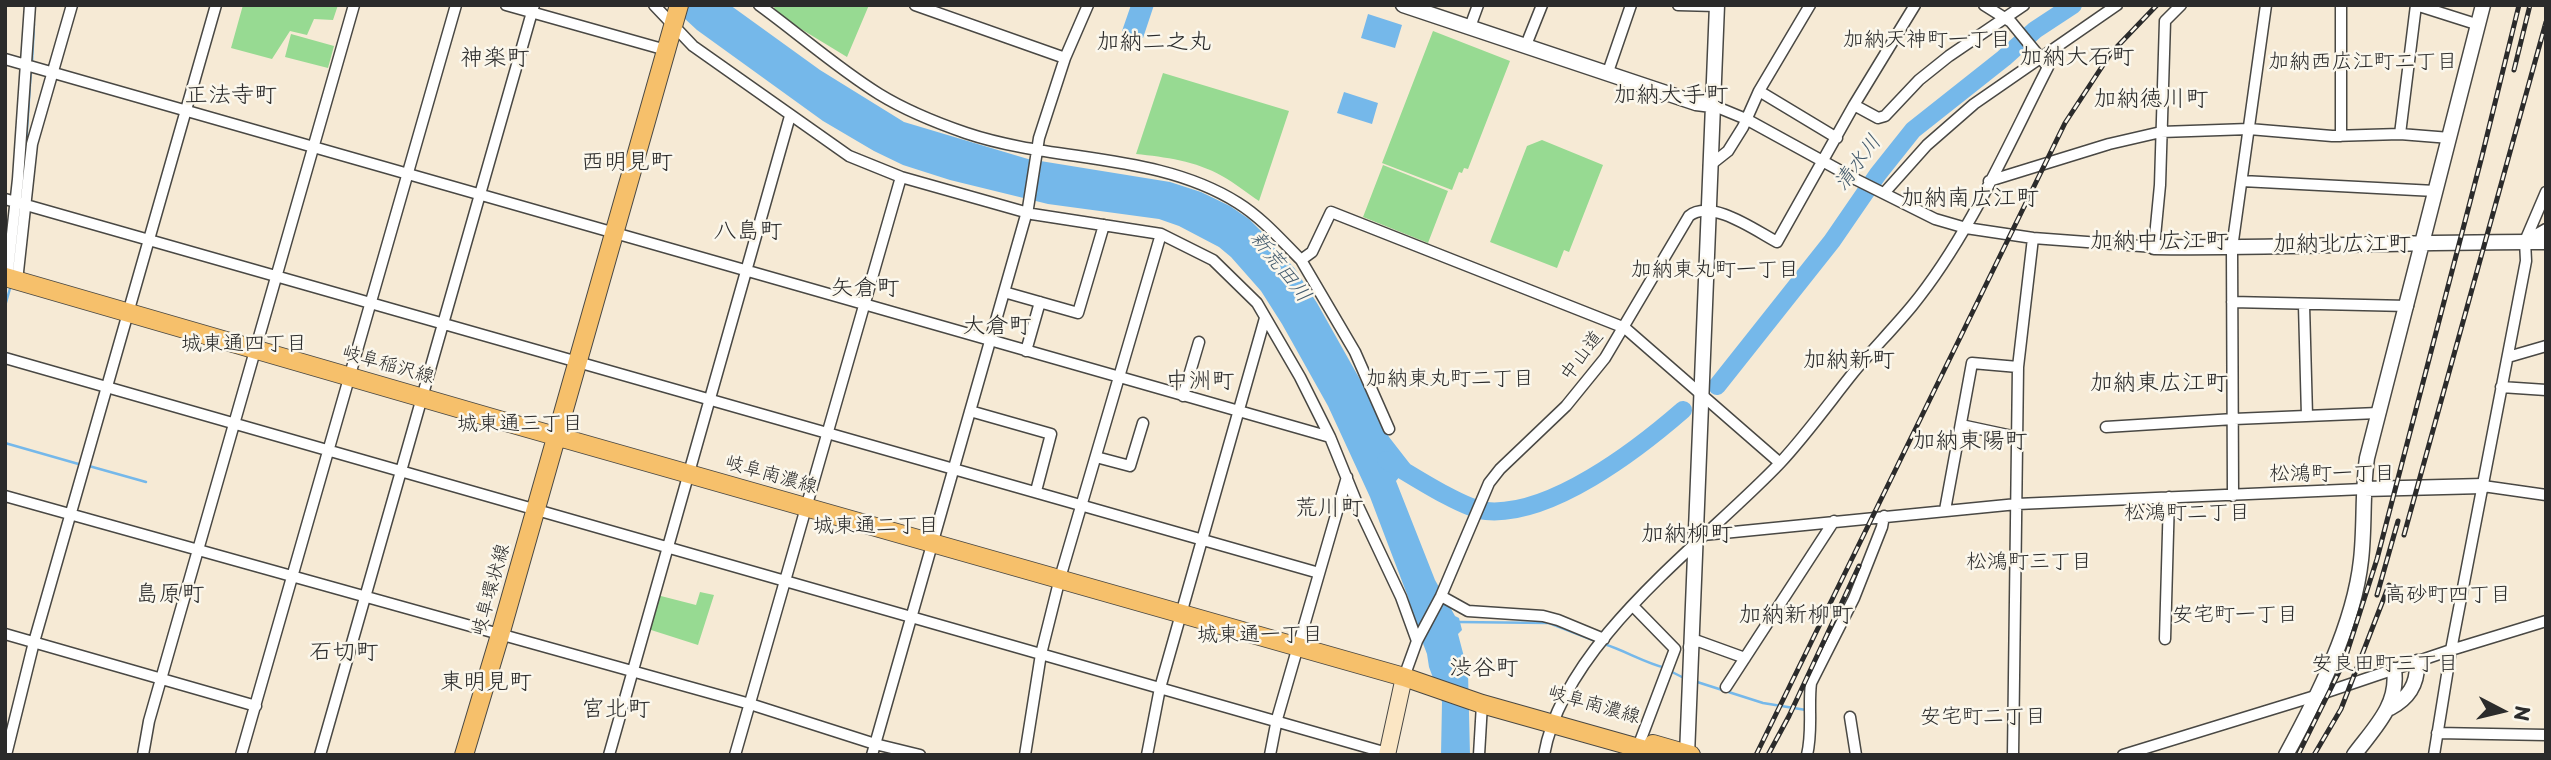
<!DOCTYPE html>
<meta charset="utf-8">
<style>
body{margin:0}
#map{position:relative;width:2551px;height:760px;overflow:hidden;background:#f6ead5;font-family:"Playpen Sans",sans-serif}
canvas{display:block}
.frame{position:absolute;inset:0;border:7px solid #2b2b2b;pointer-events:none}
.north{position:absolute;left:2467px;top:676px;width:70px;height:70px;-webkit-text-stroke:5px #fbf7ec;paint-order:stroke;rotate:97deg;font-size:19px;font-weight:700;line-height:28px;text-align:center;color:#2b2b2b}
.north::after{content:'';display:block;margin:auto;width:24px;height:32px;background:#2b2b2b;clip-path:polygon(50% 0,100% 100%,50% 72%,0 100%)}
</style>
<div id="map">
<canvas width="2551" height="760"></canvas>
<div class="frame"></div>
<div class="north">N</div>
</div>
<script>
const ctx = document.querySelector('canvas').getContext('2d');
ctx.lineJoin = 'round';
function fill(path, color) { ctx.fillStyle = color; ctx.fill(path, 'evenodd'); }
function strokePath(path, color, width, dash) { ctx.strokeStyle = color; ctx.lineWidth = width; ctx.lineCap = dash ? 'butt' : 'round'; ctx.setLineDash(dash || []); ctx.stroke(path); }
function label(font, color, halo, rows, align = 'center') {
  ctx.font = font + ' "Playpen Sans","Klee One",sans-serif'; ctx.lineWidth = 5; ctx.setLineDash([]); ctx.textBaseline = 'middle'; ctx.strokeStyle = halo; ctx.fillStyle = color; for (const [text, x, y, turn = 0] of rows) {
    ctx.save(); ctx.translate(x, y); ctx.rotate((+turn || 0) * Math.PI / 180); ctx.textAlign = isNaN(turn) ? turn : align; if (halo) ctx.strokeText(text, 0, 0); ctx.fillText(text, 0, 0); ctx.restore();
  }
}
fill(new Path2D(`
 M243,5H338L333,20L314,19L307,35L290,31L272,59L231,48Z
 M775,5H869L847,57L773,12Z
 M1433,31L1510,61L1468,169L1464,168L1462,173L1459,172L1452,190L1382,163Z
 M291,34L334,46L328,68L285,57Z
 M1163,73L1289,111L1259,201C1247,193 1235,183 1222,176C1196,161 1165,157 1136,154Z
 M1542,140L1603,165L1569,252L1564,250L1557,268L1490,242L1527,146Z
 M1383,165L1448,191L1428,243L1363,217Z
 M700,592L714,595L698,645L648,629L657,595L696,605Z`), '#97da92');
fill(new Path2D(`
 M670,5H730L820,70L904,122L1028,159L1170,182L1201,192L1230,206L1249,219L1268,238L1295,269L1317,303L1362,383L1389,437L1410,464L1396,481L1435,580L1455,616L1459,618L1462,630L1458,634L1468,672L1470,755H1441L1442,702L1429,667L1427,654L1413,617L1408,597L1370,497L1328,406L1282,324L1261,291L1231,257L1219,247L1179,226L1159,219L1048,204L950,180L903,165L874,151L823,121L697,30Z
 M1131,5H1154L1143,38L1122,31Z
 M1368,14L1402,25L1395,48L1361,38Z
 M1344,92L1378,103L1372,124L1337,113Z`), '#75b8ea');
strokePath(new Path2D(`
 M32,63L34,24
 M25,160L31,69
 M5,306L11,285
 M5,443L82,465
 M89,466L146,482
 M1458,622L1549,623L1598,642
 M1604,644C1626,651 1645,663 1666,668
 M1672,672L1684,678
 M1694,681L1763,703L1806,710`), '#75b8ea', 2.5);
strokePath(new Path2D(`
 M1717,386L1832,241L1878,174L1913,130L2004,58L2035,30L2073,5
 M1386,460C1408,473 1463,509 1486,511C1550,517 1637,450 1683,410`), '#75b8ea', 18);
const minor = new Path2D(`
 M506,5L666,50
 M654,5L693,46L849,156L901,177L1032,214L1161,234L1213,260L1257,303L1300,377L1330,437L1358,506L1401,597L1417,641
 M759,5C799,34 837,68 879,94C905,110 937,123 966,133C1055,163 1157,152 1238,203C1262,218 1281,240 1301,260L1312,252L1331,212L1625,328L1780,463
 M915,5L1065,58
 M1678,5L1717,6
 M2416,5L2479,25
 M1470,27L1478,5
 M1526,45L1542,5
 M5,59L1330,437
 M1608,72L1631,5
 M1759,91L1837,138
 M1712,105L1746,119L1857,180L1935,219L1966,228L2033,238L2154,247L2160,185L2165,21L2181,5
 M1854,105L1878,118L1885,116L1919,80L1949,56L2024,5
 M2400,134L2416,5
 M2341,136V5
 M1709,166L1728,151L1743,127L1759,91L1810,5
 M1989,181L2109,144L2161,132L2249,129L2332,136L2400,134L2450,138
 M2242,181L2435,191
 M1885,192L1927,145L1974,104L2117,5
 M5,199L1319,573
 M2525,241L2546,229
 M1301,260L1355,352L1389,429
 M7,280L18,179L30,5
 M17,281L32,144L72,5
 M1004,292L1078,313L1104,225
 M2232,302L2408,306
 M2304,305L2307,416
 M1026,351L1040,302
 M2508,357L2546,346
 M5,358L1387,753
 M2501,387L2546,390
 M1183,396L1199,342
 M970,411L1051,434L1036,491
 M1961,425L2017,437
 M2106,427L2234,419L2378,413
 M1096,457L1130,466L1143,423
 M2483,486L2546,495
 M5,496L750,704L875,744L920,755
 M2233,496L2232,248L2266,5
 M1945,510L1972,363L2018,367
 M1703,535L2017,504L2364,489
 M1441,596L1468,611L1543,616L1558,620L1604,639
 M1633,606L1675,649
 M5,634L256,706
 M2165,639L2169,497
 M1689,647L1698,641L1745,658
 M1404,677L1417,641L1441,596L1489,483L1500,469L1566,406L1605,358L1689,216C1711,198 1756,231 1777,242L1854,105L1915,5
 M1726,687L1834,521
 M1850,717L1856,755
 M2437,733L2546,735
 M1636,752L1675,649
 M6,755L34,642L216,5
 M143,755L149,721L354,5
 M241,755L456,5
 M320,755L534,5
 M609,755L790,116
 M735,755L901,177
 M872,755L1028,208L1039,138L1065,58L1088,5
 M1025,755L1041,654L1060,578L1161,234
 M1147,755L1160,688L1265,318
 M1270,755L1277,719L1347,477
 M1479,755L1482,704
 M1544,755C1564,641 1704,543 1780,463C1806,435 1829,403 1853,373C1872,350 1893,329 1912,306C1969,236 2007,147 2048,67L2011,22L1984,5
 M1807,755C1813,730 1808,707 1811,683L1854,598L1882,527L1884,516
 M2013,755L2018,367L2033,238
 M2123,755L2315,696L2451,650L2546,621
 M2434,755L2451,650L2526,261L2525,241L2546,192`);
const tertiary = new Path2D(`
 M1403,5L1696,103L1712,105
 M2154,247C2284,249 2415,241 2546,242
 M2364,489L2483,486
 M2390,708C2409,698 2418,684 2417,662
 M1687,755L1717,5
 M2286,755C2317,698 2354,625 2361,560C2365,526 2362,492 2367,458L2483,5
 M2354,755C2374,728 2399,705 2394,670`);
const secondary = new Path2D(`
 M1387,755L1404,677`);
const primary = new Path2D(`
 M5,277L499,420L1404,677L1482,704L1663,755
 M1653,744L1691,755
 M464,755L500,635L679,5`);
strokePath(minor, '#494844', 13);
strokePath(tertiary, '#494844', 17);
strokePath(secondary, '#494844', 18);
strokePath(primary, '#494844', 20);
strokePath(minor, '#fff', 10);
strokePath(tertiary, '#fff', 14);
strokePath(secondary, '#fbe6c4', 16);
strokePath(primary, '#f6c06b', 18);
const rail = new Path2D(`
 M2514,70L2530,5
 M2404,535L2546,22
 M2377,595L2398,521
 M1756,755L2065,123L2111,53L2157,5
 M1768,755L1789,716L1859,566
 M2298,755L2344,662L2377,559L2482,156L2519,5
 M2314,755L2341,709L2389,585`);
strokePath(rail, '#2b2b2b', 5);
strokePath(rail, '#fbf7ec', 2.5, [8]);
label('19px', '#2b2b2b', '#fbf7ec', [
 ["中山道",1582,356,-53],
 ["岐阜稲沢線",388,365,16],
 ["岐阜南濃線",771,475,16],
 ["岐阜環状線",491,590,-74],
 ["岐阜南濃線",1594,705,16]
]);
label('21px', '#2b2b2b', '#fbf7ec', [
 ["加納天神町一丁目",1927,40],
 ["加納西広江町二丁目",2363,62],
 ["加納東丸町一丁目",1715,270],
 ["城東通四丁目",244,344],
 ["加納東丸町二丁目",1450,379],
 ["城東通三丁目",520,424],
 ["松鴻町一丁目",2332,474],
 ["松鴻町二丁目",2187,513],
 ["城東通二丁目",876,526],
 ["松鴻町三丁目",2029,562],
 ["高砂町四丁目",2448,595],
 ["安宅町一丁目",2235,615],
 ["城東通一丁目",1260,635],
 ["安良田町三丁目",2385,664],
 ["安宅町二丁目",1983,717]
]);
label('italic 21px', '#455c6e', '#fbf7ec', [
 ["清水川",1858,163,-53],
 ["新荒田川",1280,267,52]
]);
label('23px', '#2b2b2b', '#fbf7ec', [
 ["加納二之丸",1154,43],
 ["加納大石町",2077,58],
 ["神楽町",495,59],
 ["正法寺町",231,96],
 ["加納大手町",1671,96],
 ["加納徳川町",2151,100],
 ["西明見町",627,163],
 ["加納南広江町",1970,199],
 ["八島町",748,232],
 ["加納中広江町",2159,242],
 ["加納北広江町",2342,245],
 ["矢倉町",865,289],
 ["大倉町",997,327],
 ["加納新町",1849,361],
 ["中洲町",1200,382],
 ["加納東広江町",2159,384],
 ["加納東陽町",1970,442],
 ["荒川町",1329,509],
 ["加納柳町",1687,535],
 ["島原町",170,595],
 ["加納新柳町",1796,616],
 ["石切町",344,653],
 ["渋谷町",1484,669],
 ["東明見町",486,683],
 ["宮北町",616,710]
]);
</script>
